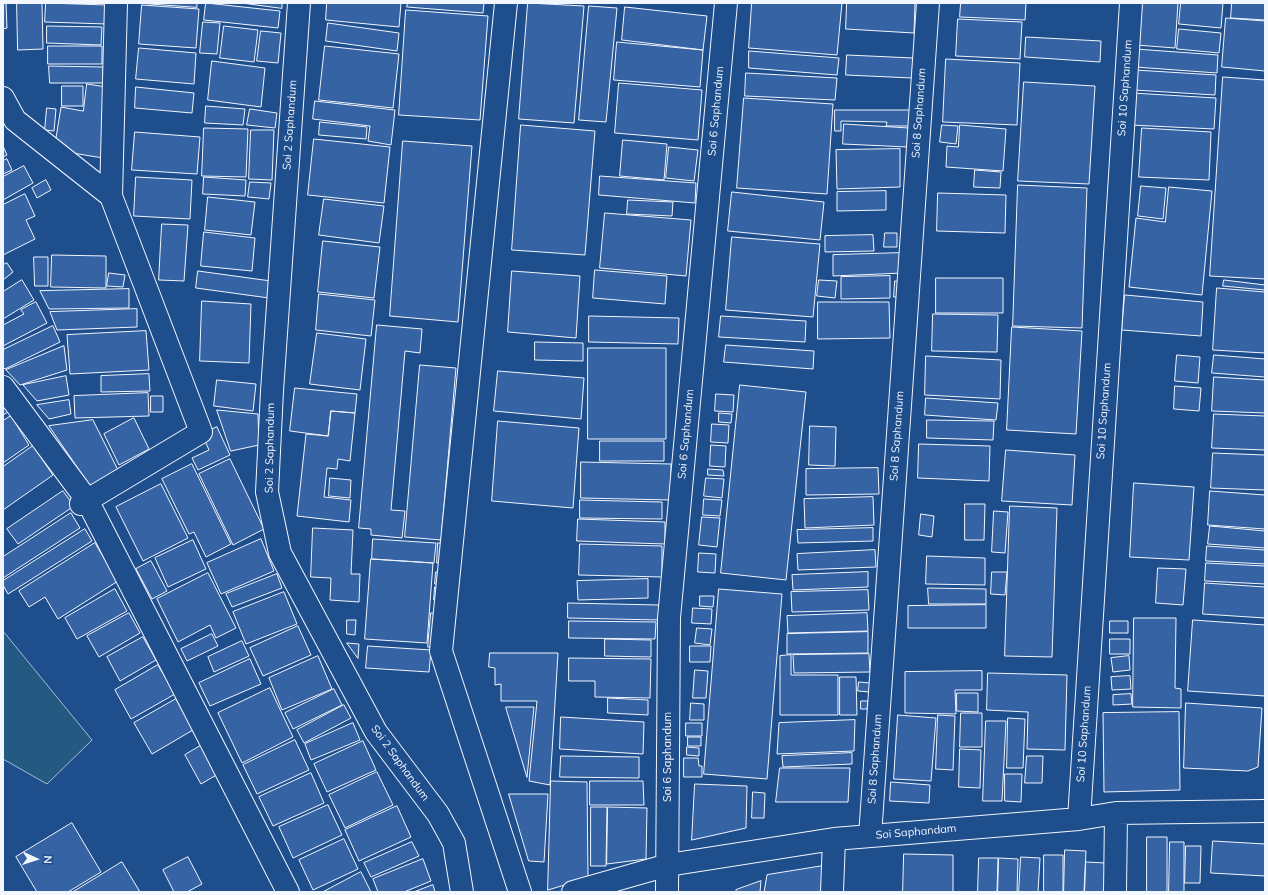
<!DOCTYPE html>
<style>
body{margin:0}
#map{position:relative;width:1268px;height:895px;overflow:hidden;background:#1f4e8c;font-family:Mulish,sans-serif}
canvas{display:block}
.frame{position:absolute;inset:0;border:4px solid #f2f6ff;pointer-events:none}
.north{position:absolute;left:16px;top:839px;width:40px;height:40px;-webkit-text-stroke:3px #1f4e8c;paint-order:stroke;rotate:93deg;font-size:11px;font-weight:700;line-height:16px;text-align:center;color:#f2f6ff}
.north::after{content:'';display:block;margin:auto;width:14px;height:18px;background:#f2f6ff;clip-path:polygon(50% 0,100% 100%,50% 72%,0 100%)}
</style>
<div id="map">
<canvas width="1268" height="895"></canvas>
<div class="frame"></div>
<div class="north">N</div>
</div>
<script>
const ctx = document.querySelector('canvas').getContext('2d');
ctx.lineJoin = 'round';
function fill(path, color) { ctx.fillStyle = color; ctx.fill(path, 'evenodd'); }
function strokePath(path, color, width, dash) { ctx.strokeStyle = color; ctx.lineWidth = width; ctx.lineCap = dash ? 'butt' : 'round'; ctx.setLineDash(dash || []); ctx.stroke(path); }
function label(font, color, halo, rows, align = 'center') {
  ctx.font = font + ' Mulish,sans-serif'; ctx.lineWidth = 3; ctx.setLineDash([]); ctx.textBaseline = 'middle'; ctx.strokeStyle = halo; ctx.fillStyle = color; for (const [text, x, y, turn = 0] of rows) {
    ctx.save(); ctx.translate(x, y); ctx.rotate((+turn || 0) * Math.PI / 180); ctx.textAlign = isNaN(turn) ? turn : align; if (halo) ctx.strokeText(text, 0, 0); ctx.fillText(text, 0, 0); ctx.restore();
  }
}
const green = new Path2D(`
 M3,631L92,740L47,784L3,759Z`);
fill(green, '#245a82');
strokePath(green, '#a8bbd7', 1);
const building = new Path2D(`
 M3,3H6L7,28L3,29Z
 M17,3H42L43,49L18,50Z
 M46,3L108,5L107,24L45,22Z
 M137,3H197V7Z
 M206,3L280,11L278,28L204,20Z
 M242,3H282V8Z
 M327,3H401L399,27L326,20Z
 M408,3H484L483,13L407,7Z
 M528,3L584,6L574,123L519,119Z
 M752,3H842L837,55L749,48Z
 M847,3H915L914,33L846,29Z
 M961,3H1026L1025,20L960,17Z
 M1139,3H1178L1175,48L1136,45Z
 M1181,3H1223L1221,28L1179,24Z
 M1232,3H1265V20L1231,18Z
 M142,5L199,9L196,48L139,44Z
 M589,6L617,8L606,122L579,120Z
 M625,7L707,16L703,50L622,40Z
 M406,10L488,16L480,120L399,115Z
 M1226,18L1265,21V71L1222,67Z
 M958,19L1022,22L1020,59L956,56Z
 M203,22L220,23L217,54L200,53Z
 M328,23L399,33L397,51L326,41Z
 M47,26L102,27L101,45L47,43Z
 M224,26L258,30L254,62L220,58Z
 M1179,29L1221,33L1219,53L1177,49Z
 M261,31L281,33L278,63L257,61Z
 M1026,37L1101,41L1100,62L1025,57Z
 M617,42L703,50L700,87L614,80Z
 M48,46H102V64H48Z
 M325,46L399,54L393,108L319,100Z
 M139,48L196,53L194,84L136,79Z
 M1136,49L1218,55L1217,73L1135,67Z
 M749,51L839,58L837,75L749,68Z
 M847,55L913,58L912,78L846,75Z
 M946,59L1020,63L1017,125L943,122Z
 M212,61L265,68L261,107L208,100Z
 M49,66L103,67V83H50Z
 M1135,70L1216,75L1215,95L1134,90Z
 M746,73L837,78L835,100L745,96Z
 M1223,77L1265,80V279L1210,276Z
 M1024,82L1095,86L1089,184L1018,181Z
 M619,83L702,90L698,140L615,133Z
 M87,84L113,88L103,158L54,150L61,107L83,111Z
 M62,86H83V106H62Z
 M136,87L194,93L192,113L135,108Z
 M1132,93L1216,98L1214,129L1130,125Z
 M744,98L833,104L827,194L737,188Z
 M315,101L395,110L391,145L368,141L370,126L313,119Z
 M206,106L245,109L243,125L205,123Z
 M47,108L56,109L54,131L45,130Z
 M250,109L277,113L275,128L247,125Z
 M835,110H911V126H886L887,122L841,121V131H835Z
 M320,122L367,127L366,139L319,135Z
 M844,124L909,128L907,147L843,144Z
 M521,125L595,131L585,255L512,250Z
 M942,125L958,126L956,144L940,142Z
 M960,125L1006,129L1003,171L946,167L947,146L958,147Z
 M204,128L248,129L246,177L202,176Z
 M1142,128L1211,132L1209,180L1139,177Z
 M251,130H274L272,180L249,179Z
 M135,132L200,137L197,174L132,170Z
 M314,139L390,147L384,203L308,195Z
 M623,140L667,144L664,180L620,176Z
 M403,141L472,146L458,322L390,316Z
 M3,146L7,155L3,157Z
 M669,147L698,150L694,181L666,178Z
 M900,149V187L837,189L836,150Z
 M7,159L12,170L3,174V161Z
 M24,166L33,183L3,200V177Z
 M975,170L1001,172L1000,188L974,187Z
 M600,176L696,183L695,203L599,195Z
 M136,177L192,180L190,219L134,216Z
 M204,177L246,180L245,196L203,194Z
 M46,180L51,190L37,198L32,188Z
 M250,182L271,183L269,199L248,197Z
 M1018,185L1087,188L1082,328L1013,326Z
 M1141,186L1166,188L1163,219L1138,216Z
 M1169,187L1212,191L1202,295L1129,287L1136,218L1165,222Z
 M886,191V210L837,211V192Z
 M732,192L824,202L820,240L728,231Z
 M938,193L1006,195L1005,233L937,231Z
 M25,194L35,216L26,220L35,239L3,255V205Z
 M208,197L255,202L251,235L205,230Z
 M324,199L384,206L379,243L319,235Z
 M628,200L673,202L672,216L627,214Z
 M605,213L691,220L686,276L600,268Z
 M162,224L188,225L184,281L159,280Z
 M204,232L255,238L252,271L201,266Z
 M885,233H897V247H884Z
 M873,235L874,251L825,252V236Z
 M732,237L820,244L813,317L726,310Z
 M323,241L380,247L374,298L318,292Z
 M902,253L903,273L833,276V255Z
 M52,255L106,256V288L51,287Z
 M34,257H48V286H35Z
 M7,263L13,272L3,280V265Z
 M595,270L667,276L665,304L593,298Z
 M198,271L271,281L269,298L196,288Z
 M512,271L580,276L576,338L508,332Z
 M109,273L125,275L123,287L107,286Z
 M890,276V298L841,299V277Z
 M936,278H1003V313H936Z
 M22,280L34,300L3,319V292Z
 M819,280L837,281L835,298L817,296Z
 M1224,280L1265,285V290L1223,286Z
 M895,281L905,282L903,297H894Z
 M1217,288L1265,292V353L1213,350Z
 M129,289V308L49,309L40,291Z
 M319,294L375,300L371,336L316,330Z
 M1125,295L1203,302L1201,336L1122,330Z
 M202,301L251,304L249,363L200,361Z
 M36,302L47,323L3,346V325L24,314L21,310Z
 M818,302H889L890,338L818,339Z
 M137,309V327L57,330L50,312Z
 M933,314L998,315L997,352L932,351Z
 M589,316L679,318L678,344L589,342Z
 M721,316L806,321L805,342L719,337Z
 M377,325L422,329L420,353L405,351L391,510L405,511L402,538L371,535V529L359,528Z
 M53,326L60,342L5,369L3,367V350Z
 M1012,327L1082,331L1076,434L1007,430Z
 M146,331L149,370L70,374L67,335Z
 M317,333L366,339L360,390L310,384Z
 M535,342L583,343V361L535,360Z
 M726,345L814,351L813,369L724,362Z
 M64,346L67,370L20,385L6,370Z
 M588,348H666V439H588Z
 M1177,355L1200,357L1198,383L1175,381Z
 M1214,355L1265,359V377L1212,373Z
 M926,356L1001,360L1000,399L925,395Z
 M420,365L456,368L441,540L405,537Z
 M498,371L584,378L581,419L494,411Z
 M149,374L150,391L101,392V376Z
 M66,376L69,395L37,401L23,385Z
 M1214,377L1265,380V413L1212,411Z
 M217,380L256,384L253,411L214,406Z
 M740,385L806,392L786,580L721,573Z
 M1175,386L1201,388L1199,411L1174,409Z
 M295,388L357,394L355,413L331,411L328,436L290,431Z
 M148,393L149,416L75,418L74,396Z
 M716,394L734,395L733,412L715,411Z
 M151,396H163V412H151Z
 M926,398L998,403L996,420L925,415Z
 M69,400L71,414L49,419L37,405Z
 M3,406L8,412L3,415Z
 M217,410L258,414L259,445L231,451Z
 M331,411L355,413L350,461L338,459L337,469L327,468L324,497L351,500L349,522L297,516L306,434L328,436Z
 M719,413L732,414L731,423L719,422Z
 M1214,414L1265,416V450L1212,448Z
 M11,416L29,445L3,463V421Z
 M134,418L149,449L119,465L104,434Z
 M93,420L118,470L92,489L49,426Z
 M927,420L994,421L993,440L927,438Z
 M498,421L579,428L573,508L492,501Z
 M712,424L729,425L728,443L711,442Z
 M810,426L836,427L835,466L809,465Z
 M217,427L230,455L198,470L192,458L209,450L202,434Z
 M600,441H664V461H600Z
 M919,444L990,446L989,481L918,478Z
 M711,445L726,446L725,467L710,466Z
 M33,446L53,475L3,510V467Z
 M1006,450L1075,455L1072,505L1002,501Z
 M1213,453L1265,455V490L1211,488Z
 M230,459L264,529L233,545L199,474Z
 M581,462L671,464V500L581,498Z
 M192,464L231,544L206,557L194,532L189,534L162,479Z
 M878,468L879,494L806,495V469Z
 M708,469L723,470L724,476L708,475Z
 M330,478L351,480L350,498L329,496Z
 M706,478L724,479L722,498L704,496Z
 M1134,483L1194,487L1189,560L1130,557Z
 M161,484L188,538L143,561L116,507Z
 M63,491L74,506L18,544L7,529Z
 M1210,491L1265,495V529L1208,525Z
 M873,497L874,525L805,528L804,499Z
 M704,499L722,500L720,516L703,515Z
 M580,500L662,502V519L580,518Z
 M965,504H985L984,540H965Z
 M1010,506L1057,508L1052,657L1005,656Z
 M994,511L1008,512L1005,553L992,552Z
 M71,513L80,528L3,578V557Z
 M921,514L934,516L932,537L919,535Z
 M702,517L720,518L717,547L699,545Z
 M578,519L665,522V544L577,541Z
 M1210,526L1265,531V548L1208,544Z
 M313,528L353,530L351,574H360L359,602L330,600L331,578L311,577Z
 M873,528V541L798,543L797,530Z
 M85,529L92,541L8,594L3,585V581Z
 M261,539L274,571L221,594L207,563Z
 M373,539L436,543L434,563L372,559Z
 M193,540L206,569L168,587L155,558Z
 M95,543L118,581L58,619L45,597L29,607L19,591Z
 M438,543H445L444,564L437,563Z
 M580,544L662,546V577L579,575Z
 M1207,546L1265,550V564L1206,561Z
 M875,550L876,567L798,570L797,554Z
 M699,553L716,554L715,573L698,572Z
 M927,556L985,558V585L926,584Z
 M371,559L433,563L427,643L365,639Z
 M151,561L167,591L152,599L136,569Z
 M1206,563L1265,566V584L1205,581Z
 M1158,568L1186,569L1183,605L1156,603Z
 M436,572H440V584H435Z
 M868,572V587L793,590L792,575Z
 M992,572H1007L1005,595L991,594Z
 M208,573L236,628L216,638L210,625L178,642L157,599Z
 M277,574L282,588L232,607L226,594Z
 M648,579V598L578,600L577,581Z
 M1205,583L1265,587V618L1203,614Z
 M435,587L442,588L440,601L434,600Z
 M928,588L986,589V604H929Z
 M115,589L127,611L77,639L65,618Z
 M719,589L782,594L767,779L704,774Z
 M868,590L869,610L792,612L791,592Z
 M284,592L297,624L246,644L233,612Z
 M700,596H714L713,607L700,606Z
 M568,603L659,605V620L568,618Z
 M986,605V628H908V606Z
 M693,608L712,609L711,624L692,623Z
 M129,613L140,633L99,657L87,636Z
 M431,613L440,614L437,648L428,647Z
 M867,613L868,631L788,633L787,616Z
 M1134,618H1176L1175,688L1181,689V708L1133,707Z
 M347,620H356L355,635L347,634Z
 M1193,620L1265,625V696L1188,691Z
 M569,621L656,622L655,639L569,638Z
 M1110,621H1128V633H1110Z
 M298,626L311,655L263,676L250,648Z
 M697,628L712,629L710,645L695,643Z
 M868,632V653L787,654V634Z
 M212,634L218,646L187,661L181,649Z
 M143,637L156,660L120,681L107,657Z
 M605,639L651,640V657L605,656Z
 M1110,639H1130V654H1110Z
 M242,641L249,656L214,672L208,657Z
 M347,643L359,644L358,658Z
 M368,646L431,650L429,672L366,668Z
 M690,646H711L710,662H690Z
 M490,653H558L550,785L529,781L537,701H501V684L495,685V668L489,667Z
 M869,654L870,672L794,673L793,655Z
 M791,655V675H838V715H780V656Z
 M318,656L332,689L282,710L269,678Z
 M1129,656L1130,670L1113,672L1111,658Z
 M569,658L651,659L650,698L595,697V681H569Z
 M250,659L261,684L210,706L199,683Z
 M158,665L175,694L131,719L115,690Z
 M695,670L708,671L706,698H693Z
 M982,671V690H955L956,714L905,713V672Z
 M988,673L1067,675L1065,750L1027,749L1028,712L987,710Z
 M1130,676L1131,689L1112,690L1111,677Z
 M840,677H856L857,715H840Z
 M859,682L870,683L869,692L858,691Z
 M270,688L293,737L242,763L218,713Z
 M334,689L342,705L293,729L285,713Z
 M957,693H978V712L957,711Z
 M1131,694L1132,704L1113,705V695Z
 M608,698L648,700V715L608,713Z
 M176,699L193,730L152,754L134,723Z
 M861,701H868L867,709H861Z
 M691,703L704,704V720H690Z
 M1186,703L1262,708L1258,767L1248,771L1184,768Z
 M344,705L351,718L304,743L297,730Z
 M506,707H534L527,777Z
 M1179,712L1180,790L1104,792L1103,713Z
 M961,713H982V747H960Z
 M898,715L936,718L931,781L894,779Z
 M938,715L955,716L953,770L936,769Z
 M561,717L644,722L643,754L560,749Z
 M1008,718L1025,719L1023,768H1007Z
 M855,720L854,751L777,754L779,723Z
 M986,721H1006L1002,801H983Z
 M353,723L360,740L311,760L305,744Z
 M686,723H702V736H686Z
 M688,737H701V746H688Z
 M295,740L309,770L257,794L243,765Z
 M363,741L376,770L327,792L314,764Z
 M202,745L218,774L201,784L185,755Z
 M687,747L699,748V756L687,755Z
 M960,749L981,750L980,788L959,787Z
 M852,753V764L783,767L782,756Z
 M561,756L639,757V778L560,777Z
 M1027,756H1043L1042,783H1025Z
 M684,758H698L699,766H702V777H684Z
 M780,768H850L848,802H776Z
 M377,772L393,805L345,828L329,795Z
 M311,773L324,803L273,826L259,797Z
 M1005,774H1022L1021,802L1005,801Z
 M551,781L587,782L588,878L548,890Z
 M590,781H643L644,805H590Z
 M891,782L930,785L929,803L890,801Z
 M695,784L747,786L746,828L692,840Z
 M753,792L765,793L764,818H752Z
 M509,794H548L544,862L529,861Z
 M328,805L342,835L293,858L279,827Z
 M397,806L411,837L359,861L345,830Z
 M591,807H607L606,866H591Z
 M608,807L647,808L646,859L607,864Z
 M72,823L101,872L68,892H37L16,857Z
 M1147,837H1167V892H1147Z
 M344,839L358,869L313,890L299,860Z
 M1213,841L1265,844V876L1211,873Z
 M412,842L419,856L371,877L364,863Z
 M1170,842H1184V892H1169Z
 M1186,846H1201L1200,883H1185Z
 M1065,850L1086,851L1084,892H1064Z
 M904,854L953,855V892H903Z
 M1044,855H1063V892H1044Z
 M188,857L202,884L187,892H174L163,870Z
 M1021,857L1040,858L1038,892H1019Z
 M979,858H998L997,892H978Z
 M999,858L1018,859L1017,892H998Z
 M423,859L431,881L404,892H378L373,879Z
 M122,862L140,892H73Z
 M1086,862L1106,863L1105,892H1085Z
 M823,866L821,892H764L767,875Z
 M361,872L371,892H323Z
 M761,881L760,892H736V890Z
 M433,885L435,892H414Z`);
fill(building, '#3563a3');
strokePath(building, '#f2f6ff', 1);
const street = new Path2D(`
 M299,3L272,391L267,492L280,553L376,732L438,814L454,843L462,892
 M506,3L441,651L520,892
 M3,98L15,120L111,196L201,432L81,504
 M111,196L116,3
 M3,387L87,500L288,892
 M1079,819L1131,3
 M870,836L928,3
 M573,892L668,865L834,839L1079,819L1116,813L1265,811
 M667,892L669,618L726,3
 M832,892L834,839
 M1115,892L1116,813`);
strokePath(street, '#f2f6ff', 24);
strokePath(street, '#1f4e8c', 22);
label('11px', '#f2f6ff', '#1f4e8c', [
 ["Soi 10 Saphandum",1125,88,-86],
 ["Soi 6 Saphandum",716,111,-85],
 ["Soi 8 Saphandum",919,113,-86],
 ["Soi 2 Saphandum",290,125,-86],
 ["Soi 10 Saphandum",1104,411,-86],
 ["Soi 6 Saphandum",686,434,-85],
 ["Soi 8 Saphandum",897,436,-86],
 ["Soi 2 Saphandum",270,448,-89],
 ["Soi 10 Saphandum",1084,734,-86],
 ["Soi 6 Saphandum",668,757,-90],
 ["Soi 8 Saphandum",875,759,-86],
 ["Soi 2 Saphandum",400,763,54],
 ["Soi Saphandam",916,832,-5]
]);
</script>
